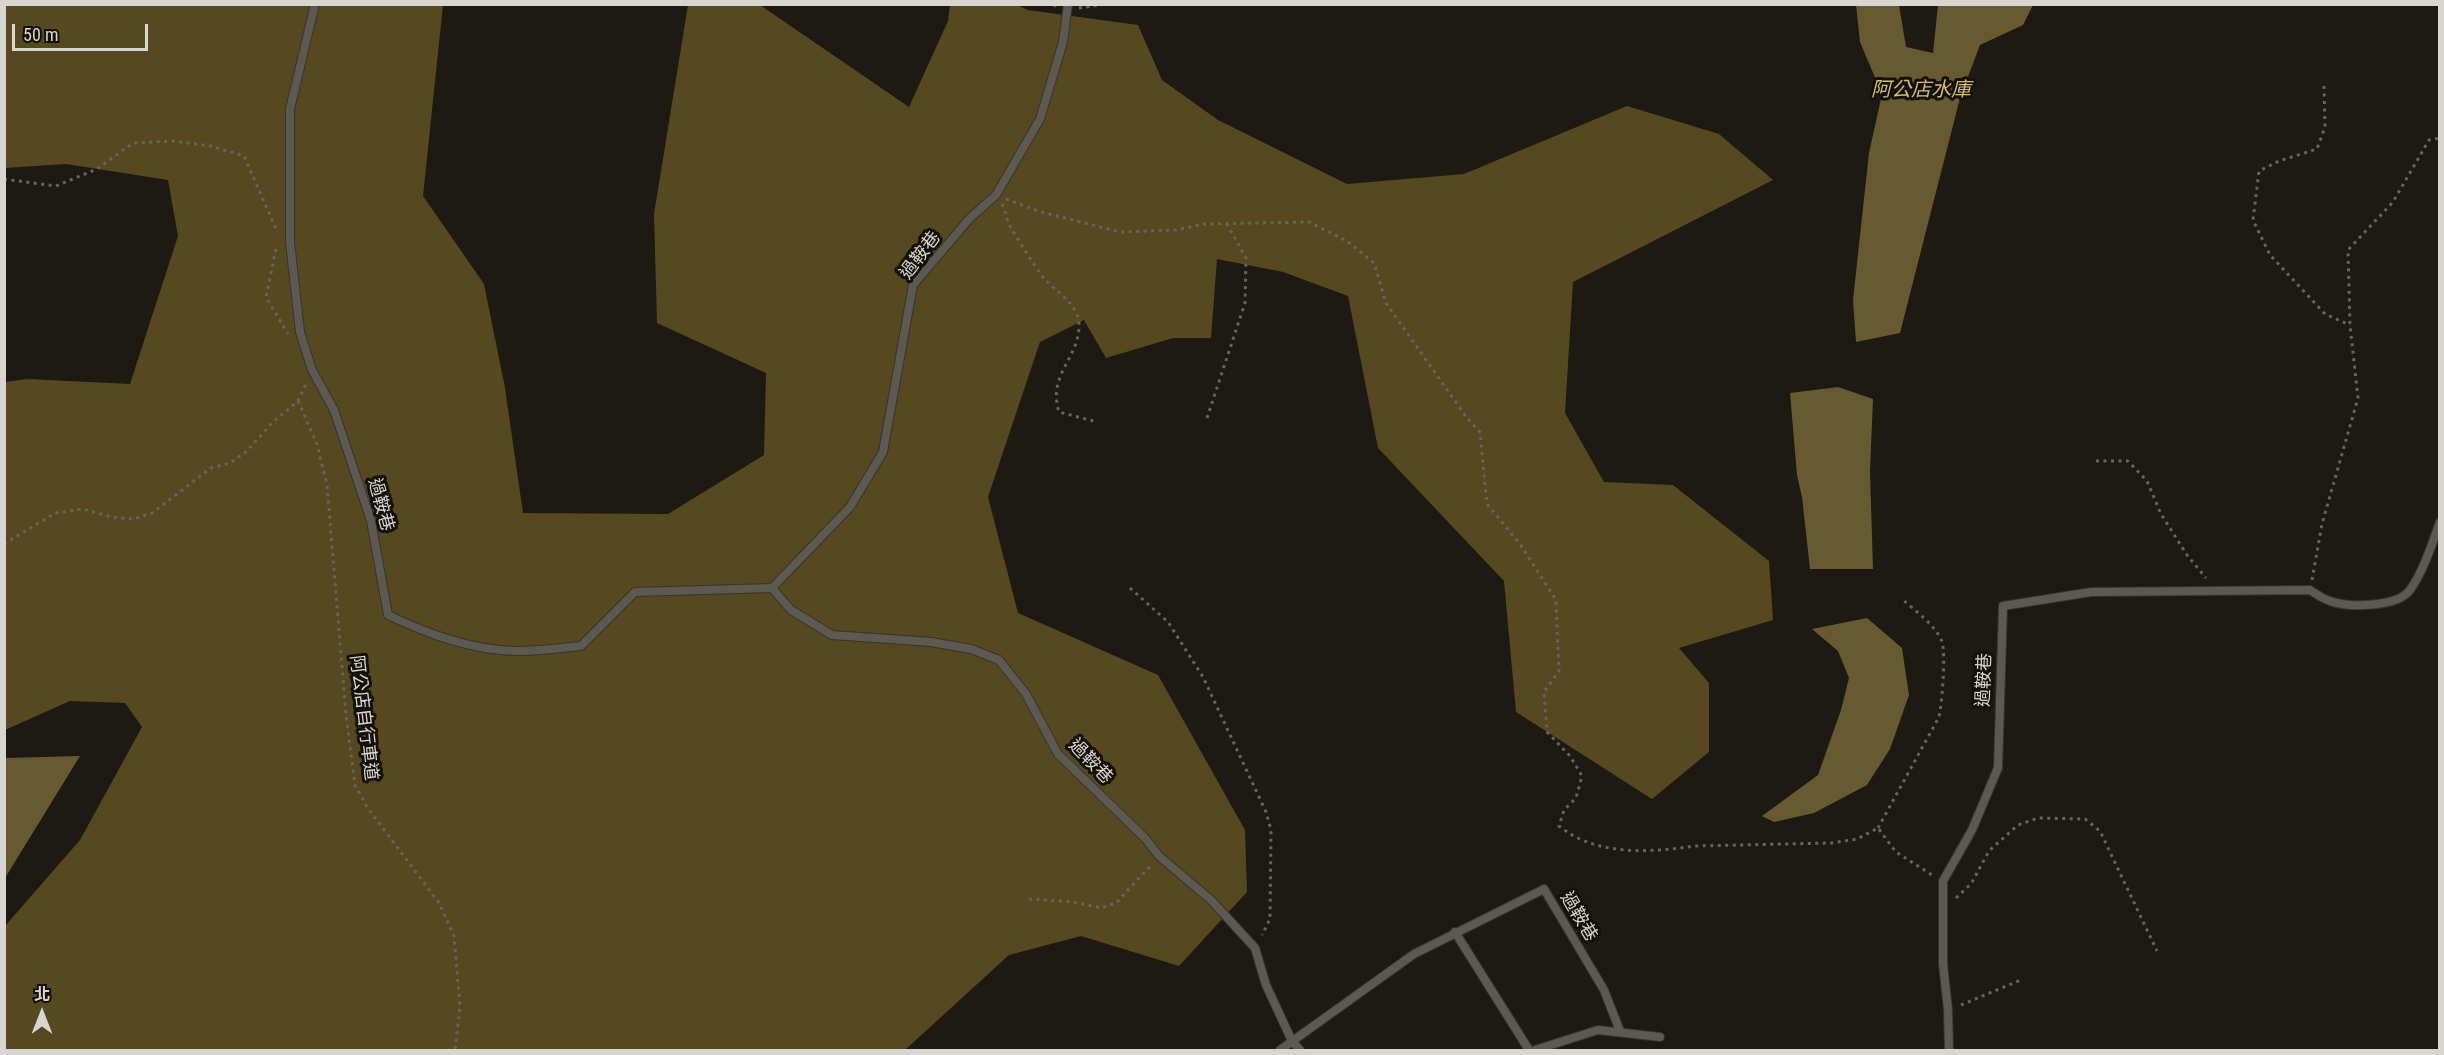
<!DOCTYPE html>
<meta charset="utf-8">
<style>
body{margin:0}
#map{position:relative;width:2444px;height:1055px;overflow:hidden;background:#1d1a13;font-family:"Roboto Condensed","Noto Sans TC",sans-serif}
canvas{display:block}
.frame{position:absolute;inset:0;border:6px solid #d8d6d1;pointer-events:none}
.north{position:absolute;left:12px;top:983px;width:60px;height:60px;-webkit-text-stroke:4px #14110a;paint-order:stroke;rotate:0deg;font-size:16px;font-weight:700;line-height:24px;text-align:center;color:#d8d6d1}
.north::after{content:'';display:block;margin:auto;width:21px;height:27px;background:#d8d6d1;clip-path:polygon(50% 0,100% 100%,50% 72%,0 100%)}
.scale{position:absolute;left:12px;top:24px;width:136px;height:27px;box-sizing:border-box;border:3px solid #d8d6d1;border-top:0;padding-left:8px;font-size:18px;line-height:21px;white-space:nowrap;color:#d8d6d1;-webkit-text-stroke:4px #14110a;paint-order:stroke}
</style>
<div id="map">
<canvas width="2444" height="1055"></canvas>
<div class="frame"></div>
<div class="north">北</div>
<div class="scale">50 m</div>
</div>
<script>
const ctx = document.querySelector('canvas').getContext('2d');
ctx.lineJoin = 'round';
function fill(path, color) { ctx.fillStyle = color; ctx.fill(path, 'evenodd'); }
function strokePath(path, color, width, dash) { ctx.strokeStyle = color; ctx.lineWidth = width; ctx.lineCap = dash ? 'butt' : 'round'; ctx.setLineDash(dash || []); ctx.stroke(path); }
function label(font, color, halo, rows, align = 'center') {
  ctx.font = font + ' "Roboto Condensed","Noto Sans TC",sans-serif'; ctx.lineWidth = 6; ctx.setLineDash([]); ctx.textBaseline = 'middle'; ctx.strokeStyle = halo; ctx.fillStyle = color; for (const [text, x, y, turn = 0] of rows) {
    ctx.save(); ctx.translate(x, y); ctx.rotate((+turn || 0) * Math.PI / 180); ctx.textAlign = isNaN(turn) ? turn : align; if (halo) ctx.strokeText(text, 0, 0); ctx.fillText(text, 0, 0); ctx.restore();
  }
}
fill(new Path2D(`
 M5,5H443L423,196L484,284L505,388L523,513L668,514L764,455L766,373L657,323L654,214L688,5H760L909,107L948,21L950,5H1017L1028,10L1138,25L1162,80L1218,120L1347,184L1464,174L1627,106L1719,134L1773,180L1573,282L1565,413L1604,482L1673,485L1769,561L1773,620L1679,648L1709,683V752L1652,799L1516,712L1504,581L1378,448L1348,296L1283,272L1217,259L1211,338H1173L1106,358L1084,320L1040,342L988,497L1018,613L1158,675L1245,830L1247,892L1179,966L1081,936L1009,955L905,1050H5V926L80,840L142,727L125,703L70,701L5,730V382L27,379L130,384L178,236L168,180L66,164L5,168Z`), '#56481f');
fill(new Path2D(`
 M1856,5H1899L1906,47L1933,53L1938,5H2033L2023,25L1980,45L1960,98L1900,333L1856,342L1853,300L1869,153L1882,94L1860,42Z
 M1838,387L1873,399L1870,471L1873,569H1810L1802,497L1797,475L1790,393Z
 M1867,618L1902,648L1909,695L1890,749L1867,785L1814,813L1774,822L1762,816L1818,775L1841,710L1849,678L1838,651L1812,629Z
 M80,756L5,878V758Z`), '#675930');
const service = new Path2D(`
 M315,4L290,109V242L300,332L312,370L334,410L371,521L388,615C428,634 471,650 516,651C537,651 559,648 581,646L635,592L772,588L791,610L832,635L931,642L971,649L999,660L1026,694L1058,754L1145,838L1159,856L1211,900L1255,948L1266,985L1292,1041L1300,1050
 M772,588L850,507L883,452L913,285L970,218L996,195L1040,119L1063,42L1068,4
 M1455,932L1529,1050
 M1280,1050L1414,954L1544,889L1604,990L1620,1031
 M1535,1050L1598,1030L1660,1037
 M1949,1050L1948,1010L1943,964V881L1972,830L1998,768L2003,606L2091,592L2310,590C2316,594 2323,599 2330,601C2349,608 2398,607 2410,590C2424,570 2432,544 2440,522`);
strokePath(service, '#353430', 10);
strokePath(new Path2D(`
 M1046,4L1057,6
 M1079,8L1106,4
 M2324,86L2325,127L2317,149L2279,161L2259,171L2253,220L2270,255L2325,314L2350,325
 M4,179L56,186L97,169L133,143L173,141L211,146L244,156L277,231
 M1006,199L1041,212L1120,232L1176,230L1204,224L1309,222L1347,241L1374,263L1386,303L1467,418L1480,432L1487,504L1520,544L1556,600L1559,671L1544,692L1547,732L1570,756L1582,776L1576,798L1564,810L1559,826C1596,856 1649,853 1694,846L1831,843L1857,839L1878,828L1896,852L1932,875
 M1002,204C1006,211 1006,219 1010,226C1020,243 1031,261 1043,277C1054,291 1079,304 1079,324C1080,358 1047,374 1059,412L1097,422
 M276,249L266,297L288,334
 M298,401L317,444L327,485L346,715L355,785L367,807L439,903L454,936L460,1007L455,1050
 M1207,418L1245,303L1246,258L1227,224
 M2096,461H2128L2147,481L2161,514L2187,555L2206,578
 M4,544L55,513L83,509L112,517L133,519L152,513L211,468L230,463L247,451L271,424L298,401L306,384
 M2312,580L2322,524L2358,398L2350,325L2348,250L2393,202L2429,140L2440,138
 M1130,588L1168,622L1203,677L1266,812L1271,830L1270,919L1262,935
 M1878,828L1939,717C1942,704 1946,654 1942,642C1937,627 1915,610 1903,600
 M1956,898L1971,884L1989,851L2018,825L2038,818L2085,819L2100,831L2157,951
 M1029,899L1073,902L1101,908L1116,903L1152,864
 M1961,1005L2023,979`), '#66645e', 3, [3, 4.5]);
strokePath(service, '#5c5951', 8);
label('18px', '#d8d6d1', '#14110a', [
 ["過鞍巷",921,256,-53],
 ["過鞍巷",380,505,75],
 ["過鞍巷",1985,680,-88],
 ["阿公店自行車道",363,718,83],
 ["過鞍巷",1090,762,46],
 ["過鞍巷",1578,917,59]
]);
label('italic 20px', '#d5bc78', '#14110a', [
 ["阿公店水庫",1921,91]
]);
</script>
